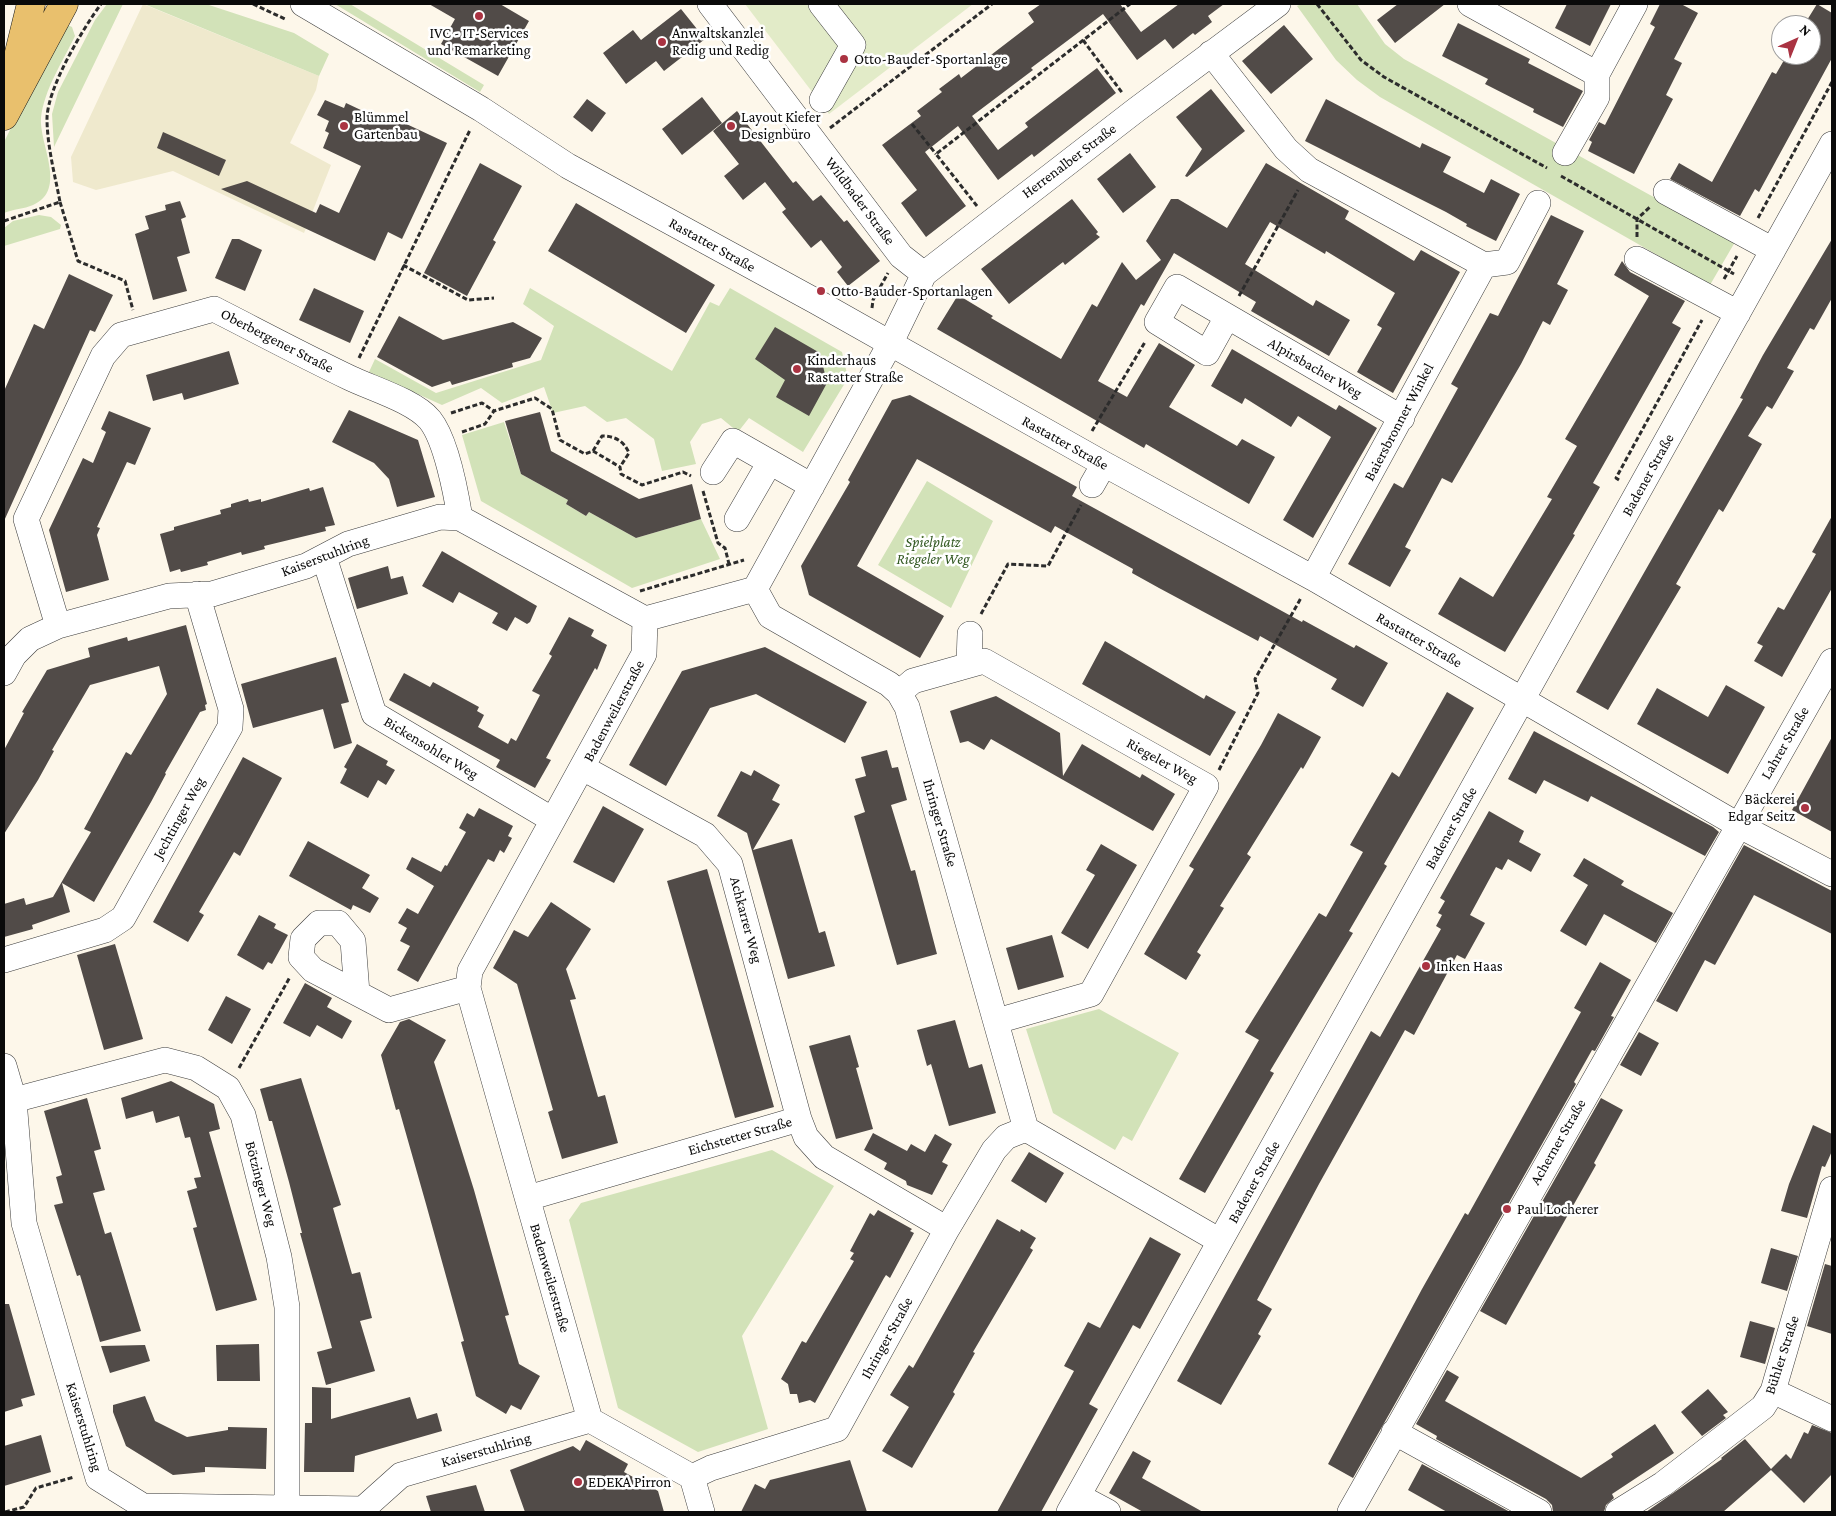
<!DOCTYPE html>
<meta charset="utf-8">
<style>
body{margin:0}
#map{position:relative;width:1836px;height:1516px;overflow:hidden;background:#fdf7ea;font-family:"Crimson Pro",serif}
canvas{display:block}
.frame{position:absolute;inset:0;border:5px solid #0a0a0a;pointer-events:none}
.north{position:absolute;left:1771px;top:15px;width:50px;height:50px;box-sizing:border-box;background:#fff;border:1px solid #9d9d9d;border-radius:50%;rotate:44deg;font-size:14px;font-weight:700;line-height:20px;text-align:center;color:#0a0a0a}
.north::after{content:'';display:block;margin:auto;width:18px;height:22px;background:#aa3342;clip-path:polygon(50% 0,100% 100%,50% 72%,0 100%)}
</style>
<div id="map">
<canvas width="1836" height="1516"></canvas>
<div class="frame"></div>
<div class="north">N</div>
</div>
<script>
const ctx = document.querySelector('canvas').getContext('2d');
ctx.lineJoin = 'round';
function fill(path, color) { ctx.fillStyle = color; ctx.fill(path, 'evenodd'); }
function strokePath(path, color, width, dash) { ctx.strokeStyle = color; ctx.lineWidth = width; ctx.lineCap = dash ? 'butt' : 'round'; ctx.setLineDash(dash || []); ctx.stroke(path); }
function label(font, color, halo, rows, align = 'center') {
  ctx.font = font + ' "Crimson Pro",serif'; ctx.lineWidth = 5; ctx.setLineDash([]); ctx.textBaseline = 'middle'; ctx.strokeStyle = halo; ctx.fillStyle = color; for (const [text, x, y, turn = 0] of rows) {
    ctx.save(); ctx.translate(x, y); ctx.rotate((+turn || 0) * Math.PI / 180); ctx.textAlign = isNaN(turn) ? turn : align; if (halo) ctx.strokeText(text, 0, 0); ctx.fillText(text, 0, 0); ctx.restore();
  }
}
fill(new Path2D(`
 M143,4L319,76L316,90L290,143L331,165L304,233L173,171L96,190L73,182L71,157Z`), '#efe9cd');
fill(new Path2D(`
 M107,4H123L54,147L52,114L58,92L95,20Z
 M144,4H206L294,33L329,54L319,76Z
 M335,4H350L484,85L480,92Z
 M1301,4H1357L1385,44L1404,59L1735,242L1710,285L1380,97L1357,80L1336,60L1297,6Z
 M63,23L72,27L75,36C63,61 44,90 41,118C39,144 68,190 33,205C24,209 13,209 4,213V142Z
 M39,215L51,217L61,225L60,229L4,246V228L13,221Z
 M530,288L672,371L710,302L719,306L730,288L842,352L848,378L803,452L749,418L738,432L721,418L702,424L690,442L696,464L662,471L654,439L626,418L607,422L585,406L553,413L544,387L502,403L481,388L442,405L369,372L375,359L436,393L541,360L554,326L523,304Z
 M504,422L521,474L568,500L566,504L586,516L589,512L636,538L701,519L720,559L632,588L481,501L462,435Z
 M927,481L993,521L951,608L878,565Z
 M1099,1009L1179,1053L1132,1141L1123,1136L1115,1150L1053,1113L1026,1029Z
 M772,1150L834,1186L742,1336L768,1429L698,1452L618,1408L569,1220L581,1203Z`), '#d2e2b8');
fill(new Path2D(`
 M745,4H973L829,114Z`), '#e2ebc8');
fill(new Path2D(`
 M429,4H500L529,21L498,76L441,44L455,19Z
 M1041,4H1120L1141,32L1179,4H1224L1208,16L1212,22L1195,35L1193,33L1173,49L1165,39L1137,60L1103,14L1031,68L1033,70L972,116L998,150L1028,127L1025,123L1097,68L1116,93L1034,157L1032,154L998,180L958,126L925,152L966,206L926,237L901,203L917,190L882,145L921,116L917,111L942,92L939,89L959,74L961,78L1034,22L1028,13Z
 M1398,4H1445L1395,43L1377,20Z
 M1567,4H1611L1590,46L1555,28Z
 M1660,4H1681L1698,13L1674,59L1682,63L1666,95L1673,99L1634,174L1588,151L1592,142L1589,140L1599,122L1605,125L1655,27L1650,24Z
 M1817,4L1832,13V58L1759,192L1755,189L1740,216L1670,179L1679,163L1712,182L1772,72L1776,74L1787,55H1811V25H1804Z
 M681,9L705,39L664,71L656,61L626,84L603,53L633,30L641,40Z
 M1458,23L1530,59L1528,63L1583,91L1563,127L1533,112L1534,109L1485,84L1488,79L1442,56Z
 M1284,25L1313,59L1271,94L1242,61Z
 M1211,89L1245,131L1187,177L1185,176L1202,149L1176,117Z
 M702,97L722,123L682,155L662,129Z
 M587,99L606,113L592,132L573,117Z
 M1326,99L1420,148L1422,143L1451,157L1443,172L1484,193L1491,179L1520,194L1496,241L1466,226L1467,224L1446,212L1305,141Z
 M325,100L344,108L346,103L382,120L385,114L447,143L402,239L388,232L375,261L221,189L247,181L316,213L320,204L339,213L361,166L323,148L329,133L325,131L329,121L317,115Z
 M737,111L793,183L796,181L813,201L821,195L844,222L847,220L880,261L848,286L837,272L842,267L821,240L811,248L782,212L786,209L765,182L743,200L724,176L739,164L713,131Z
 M163,132L226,160L219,176L157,148Z
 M1130,153L1156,187L1123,213L1097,179Z
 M480,163L522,186L493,240L496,242L467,296L424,273Z
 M1266,163L1349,211L1345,219L1414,261L1421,250L1460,272L1393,393L1357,372L1382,328L1377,325L1395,293L1326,251L1325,254L1270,222L1245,264L1313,306L1316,300L1350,320L1329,356L1251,311L1256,302L1174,253L1144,306L1141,304L1098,381L1127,397L1159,343L1195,365L1169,407L1237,446L1242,439L1275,457L1249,504L1146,444L1144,448L937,329L958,295L993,316L991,318L1061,359L1092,304L1097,307L1122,262L1136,280L1161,260L1146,241L1171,199H1178L1227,228Z
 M1072,199L1098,232L1096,234L1100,237L1065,265L1063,262L1009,304L981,269Z
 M180,201L186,217L181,219L190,253L177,257L187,291L153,300L135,234L149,229L145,216L166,210L165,205Z
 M576,203L715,285L686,333L548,251Z
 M1551,215L1584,231L1557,284L1568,290L1550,325L1543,321L1521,364L1452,483L1442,478L1405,547L1411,550L1390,587L1348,564L1394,483L1403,488L1458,388L1451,384L1490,313L1498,316Z
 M232,239H239L262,250L245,291L215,278Z
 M1832,239V298L1814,330L1810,328L1787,368L1794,371L1772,409L1767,406L1748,436L1762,444L1723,512L1719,509L1676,584L1681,587L1608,710L1576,692L1743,399L1740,398L1763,355Z
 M1622,261L1630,272L1685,301L1672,323L1681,328L1593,483L1600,487L1573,534L1575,535L1505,652L1438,614L1460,577L1493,597L1552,499L1547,497L1577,446L1565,439L1649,296L1614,275Z
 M69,274L113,295L95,332L90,330L4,521V391L34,324L44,329Z
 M314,288L364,311L350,343L299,320Z
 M399,316L443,340L513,322L542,338L530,358L512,363L513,367L452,385L450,381L432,387L377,357Z
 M775,327L820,353L827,383L809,416L776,397L785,380L755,359Z
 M1232,349L1336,410L1339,405L1377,428L1313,538L1283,520L1331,437L1298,416L1291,427L1245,398L1242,404L1211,386Z
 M229,351L239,384L184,400L182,393L153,401L146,375Z
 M910,395L1077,487L1072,496L1302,622L1303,620L1354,648L1356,645L1388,663L1363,707L1331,689L1337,679L1260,636L1258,641L1159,588L1132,573L1133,569L1055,526L1051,533L917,459L857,566L944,616L920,658L809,595L801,566L850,482L848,480L892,400Z
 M349,410L418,440L435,497L397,507L389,479L374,463L332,442Z
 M109,411L151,428L135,465L127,462L97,527L100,528L97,535L109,580L66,592L49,530L83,458L93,463L106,432L101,429Z
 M540,412L551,451L639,499L692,484L701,519L636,538L589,512L586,516L566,504L568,500L521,474L505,421Z
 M323,487L335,525L325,527L326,531L264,546L265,549L242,555L241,552L207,562L208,565L181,572L180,569L170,572L160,534L174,530V527L221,514L220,510L231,507V504L248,499L249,502L261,499V502L309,488L310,491Z
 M1832,516V588L1782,677L1754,661L1763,646L1757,643L1778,607L1784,610L1816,554L1812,552Z
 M442,551L537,606L530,622L527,624L515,617L507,631L492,623L498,613L459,592L453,603L422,586Z
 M388,566L391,579L403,576L408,594L357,609L348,578Z
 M569,617L594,630L591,636L607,645L597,670L595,668L546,758L551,760L535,788L496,767L500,760L389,700L404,673L430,687L433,682L479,707L477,711L484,715L478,727L508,744L511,738L516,741L540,695L532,691L552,656L549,654Z
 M186,625L207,704L205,705L206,710L200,712L165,773L166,774L151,802L94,902L62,883L70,912L32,925L33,929L4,937V904L24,898L26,905L53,897L72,864L91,832L84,829L126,752L131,755L167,694L159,666L90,685L52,750L54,751L38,780L4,834V750L24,713L22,712L47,670L90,657L88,648L127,637L128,641Z
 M1105,641L1204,699L1206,695L1236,712L1210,756L1082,684Z
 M765,647L867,702L845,743L756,694L710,708L666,786L629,765L682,671Z
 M336,657L349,702L341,704L352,743L334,749L323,709L253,728L241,684Z
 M1726,685L1765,707L1728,774L1637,724L1657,688L1708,717Z
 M1447,692L1474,708L1384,864L1387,866L1349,931L1353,933L1270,1071L1274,1073L1205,1193L1179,1179L1259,1040L1245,1032L1319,913L1326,917L1363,852L1350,845L1392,772L1399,777Z
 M996,696L1060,733L1063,776L1082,744L1140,778L1142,774L1175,794L1153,831L991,739L984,750L968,741L960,743L950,711Z
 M1278,713L1321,737L1303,769L1301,767L1247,854L1251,857L1220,906L1224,908L1197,952L1201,955L1186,980L1144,954L1194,869L1189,866L1261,745Z
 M1534,731L1713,827L1719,832L1705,856L1591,796L1588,802L1544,780L1536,794L1508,779Z
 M1832,737V832L1792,810Z
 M357,744L388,761L386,765L395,770L386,785L378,780L368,798L340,783L347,769L344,767Z
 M887,750L892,768L898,767L907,800L891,805L911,871L915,870L937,954L897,965L854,816L865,812L855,779L866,776L861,757Z
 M243,757L282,778L240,856L234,852L199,912L204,915L188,942L153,922Z
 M754,770L780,785L772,800L780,804L753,850L792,839L819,933L825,931L835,966L788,979L747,833L717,816L741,771L751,776Z
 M603,806L644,829L614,883L573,862Z
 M479,808L513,826L508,836L512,838L504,853L500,850L494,862L488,859L418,982L397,970L410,946L400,941L407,928L398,923L407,908L418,914L434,886L406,869L412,857L441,872L445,865L447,866L466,832L459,828L467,813L474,817Z
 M1489,811L1524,831L1519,842L1541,854L1531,872L1508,859L1502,870L1496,867L1470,915L1485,923L1465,959L1457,955L1414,1035L1405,1030L1319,1184L1257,1300L1272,1309L1258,1334L1261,1336L1221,1405L1177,1381L1371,1031L1380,1037L1441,929L1436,926L1442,915L1438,913L1445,901L1440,898Z
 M308,841L370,875L362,888L379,898L370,913L353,905L351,910L289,876Z
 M1101,844L1137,865L1088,949L1061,933L1095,875L1086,870Z
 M1744,845L1832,891V934L1754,895L1715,965L1705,960L1677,1012L1656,1001Z
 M1584,858L1624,881L1621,885L1673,913L1656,943L1604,914L1586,946L1560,931L1588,885L1573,876Z
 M707,869L774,1107L735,1118L667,881Z
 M551,902L591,929L566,969L576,999L570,1000L598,1097L605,1095L618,1143L562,1159L548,1112L553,1110L517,984L493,968L514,930L528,937Z
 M259,915L276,924L274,928L288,935L272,964L268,962L263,970L237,955Z
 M1052,935L1064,977L1018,990L1006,948Z
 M115,944L143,1039L104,1050L77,955Z
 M1600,962L1631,980L1611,1016L1614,1017L1595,1051L1592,1050L1574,1082L1576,1084L1353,1478L1328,1464L1422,1289L1465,1213L1468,1215L1581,1012L1574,1008Z
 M305,983L332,998L327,1007L352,1021L342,1039L317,1025L310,1037L283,1023Z
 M226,996L251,1009L232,1044L208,1030Z
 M409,1019L446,1040L434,1062L474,1190L509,1315L505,1316L519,1364L540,1376L521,1410L511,1405L506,1414L476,1396L461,1342L464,1341L426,1204L399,1109L396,1110L381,1055L400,1022Z
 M955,1020L969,1068L982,1064L996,1113L949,1126L931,1064L927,1066L917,1030Z
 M1639,1032L1659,1043L1641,1076L1620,1065Z
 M850,1035L859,1067L856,1068L873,1129L836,1139L809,1046Z
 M301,1078L341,1205L333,1208L352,1274L360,1272L372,1318L360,1321L375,1371L326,1385L317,1352L332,1348L300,1233H302L289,1182L272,1121H269L260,1089Z
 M171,1081L214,1104L220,1129L209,1132L257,1300L216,1311L193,1228L197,1227L187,1191L197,1188L194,1178L201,1177L190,1137L185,1138L179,1116L156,1123L153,1111L126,1119L121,1098Z
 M87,1098L101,1149L94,1151L105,1190L93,1193L105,1234L111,1232L141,1331L100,1342L80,1275L77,1276L54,1205L63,1203L56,1177L62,1175L44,1111Z
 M1601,1098L1623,1110L1594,1163L1596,1165L1506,1325L1480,1311Z
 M1813,1125L1832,1134V1151L1825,1167L1822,1166L1807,1218L1781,1211L1789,1184Z
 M873,1133L907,1151L911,1144L925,1152L935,1134L952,1144L942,1162L948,1165L932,1195L907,1185L906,1181L884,1169L887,1163L864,1150Z
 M1029,1152L1064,1173L1046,1203L1011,1181Z
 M878,1210L912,1229L910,1231L914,1233L890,1278L886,1275L884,1278L815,1403L810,1400L799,1403L797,1394H790L788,1384L781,1379L802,1341L806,1343L854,1261L850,1259L854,1253L850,1251L870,1213L874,1216Z
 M997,1219L1020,1232L1021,1229L1036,1238L1030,1248L1033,1250L973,1352L975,1353L953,1392L955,1394L912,1468L882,1451L909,1407L890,1395L909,1365L913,1368Z
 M1150,1237L1181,1254L1140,1329L1133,1325L1089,1404L1098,1409L1041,1512H997L1074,1371L1064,1366L1088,1322L1100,1328Z
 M1771,1248L1798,1256L1787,1291L1761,1283Z
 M1825,1264L1832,1266V1334L1807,1326Z
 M4,1304H9L35,1395L21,1399L23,1406L4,1412Z
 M1750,1321L1775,1328L1765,1364L1740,1357Z
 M259,1344L260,1381H217L216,1345Z
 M145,1345L150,1361L110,1373L101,1346Z
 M1447,1370L1459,1377L1445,1401L1581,1478L1613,1457L1611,1454L1655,1424L1674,1453L1612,1494L1614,1498L1606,1505L1604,1512H1553L1552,1505L1546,1499L1436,1439L1437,1436L1416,1424Z
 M312,1387L331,1388V1419L410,1397L417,1419L437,1413L442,1431L355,1456L354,1472H304L305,1423H312Z
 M1708,1389L1728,1412L1723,1415L1726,1418L1702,1436L1681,1412Z
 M145,1396L155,1421L187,1437L228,1430V1427L267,1428L266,1469L205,1467V1472L173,1475L126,1446L113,1412V1405Z
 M1812,1425L1832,1433V1474L1804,1503L1771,1470L1723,1512H1646L1722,1459L1721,1458L1745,1439L1771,1469L1786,1454L1791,1459L1804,1432L1808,1434Z
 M41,1435L51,1472L4,1486V1446Z
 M586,1440L628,1464L624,1472L658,1491L664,1512H525L510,1470L573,1446L580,1451Z
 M1133,1451L1151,1461L1142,1478L1203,1512H1143L1109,1493Z
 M850,1460L867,1512H741L755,1484L765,1489L770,1480Z
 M1422,1464L1510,1512H1447L1408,1490Z
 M476,1485L485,1512H431L426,1496Z`), '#514b48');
const minor = new Path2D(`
 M303,4L481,109L568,166L817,302L1104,464L1313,578L1738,825L1832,874
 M710,4L901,256L924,274
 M821,4L853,45L822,100
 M1470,4L1597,74L1635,4
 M1211,53L1286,149L1309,170L1484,265L1313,578
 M1565,153L1597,97V74
 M1666,192L1773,250
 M1637,259L1738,313
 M1484,265L1507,262L1538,203
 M1227,317L1207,353L1157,322L1177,287L1402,418
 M713,472L733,441L812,486
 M1092,485L1104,464
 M737,519L770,462
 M324,557L374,714L553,820
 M755,589L770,616L889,684L899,693L907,707L1026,1129L1220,1241
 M645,619L644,654L470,971L468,988L590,1420L692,1477L702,1512
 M645,619L755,589L890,344L924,274L1136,110L1278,4
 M58,626L26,519L103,356L121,335L214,309C259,332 304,356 350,378C373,389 414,401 430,420C446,440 456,493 460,518
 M969,664L970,634
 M4,673L14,655L30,639L58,626L169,596L212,594L306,566L348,544L440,517L460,518L645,619
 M899,693L913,681L984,661L1206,786L1091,994L997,1021
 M583,768L705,835L730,864L799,1119
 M4,960L105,930L123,918L230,727L231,709L197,594
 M357,993L353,941L338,923H319L303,939L301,957L313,970L389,1010L468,988
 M4,1066L14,1100L24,1223L98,1478L143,1506L363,1509L401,1475L590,1420
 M14,1100L165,1060L196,1068L228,1088L243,1115L279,1257L287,1307V1509
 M528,1198L799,1119L806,1137L824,1157L947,1229
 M1773,1391L1832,1419
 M1394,1432L1539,1512
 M692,1477L711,1468L837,1429L947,1229L994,1150L1006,1137L1026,1129
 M1078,1496L1108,1512
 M1069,1512L1832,144
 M1350,1512L1832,661
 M1618,1512L1663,1484L1763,1407L1773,1391L1832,1189`);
const major = new Path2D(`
 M13,77L31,4
 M4,116L64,4`);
strokePath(minor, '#3d3d3d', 26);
strokePath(major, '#1b1b1b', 29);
strokePath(new Path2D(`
 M253,4L285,19
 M1317,4L1361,60L1384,77L1547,168
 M1083,40L1123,94
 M912,124L936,154
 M830,128L992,4
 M1561,176L1734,274
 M60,202L78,261L125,281L133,310
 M977,206L936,154L1130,4
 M1758,218L1832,82
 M4,221L60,202C55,175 47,146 47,118C48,87 82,30 101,4
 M1637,237V219L1651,206
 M403,265L468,300L494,298
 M1724,279L1737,256
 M1239,296L1298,190
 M872,308L873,300L888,273
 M359,358L470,130
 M451,413L482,403L494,411
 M1092,431L1145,342
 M462,432L485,424L494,411L535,398L552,409L560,440L585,454L593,451L620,467L621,474L642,485L683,472L691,476
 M593,451L602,436C615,436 624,441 629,453L620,467
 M1619,480L1616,478L1702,320
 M703,491L718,543L725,548L729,564
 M640,591L744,560
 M981,614L1008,564L1048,566L1081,505
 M1219,770L1258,693L1255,679L1301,598
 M239,1068L290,977
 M5,1512L24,1507L36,1488L74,1477`), '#2c2c2c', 3, [5, 2.5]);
strokePath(minor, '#fff', 25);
strokePath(major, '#e9c06d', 28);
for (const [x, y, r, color] of [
 [479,16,5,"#aa3342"],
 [662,42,5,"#aa3342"],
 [844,59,5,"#aa3342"],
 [344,126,5,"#aa3342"],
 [731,126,5,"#aa3342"],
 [821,291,5,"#aa3342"],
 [797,369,5,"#aa3342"],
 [1805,808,5,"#aa3342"],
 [1426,966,5,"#aa3342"],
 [1507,1209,5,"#aa3342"],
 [578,1482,5,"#aa3342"]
]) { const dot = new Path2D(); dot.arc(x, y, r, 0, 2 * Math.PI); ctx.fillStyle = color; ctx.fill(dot); strokePath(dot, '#fff', 2); }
label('15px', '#0a0a0a', '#fff', [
 ["IVC - IT-Services",479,33,"center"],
 ["und Remarketing",479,50,"center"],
 ["Anwaltskanzlei",672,33],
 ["Redig und Redig",672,50],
 ["Otto-Bauder-Sportanlage",854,59],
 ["Blümmel",354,117],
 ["Gartenbau",354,134],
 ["Layout Kiefer",741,117],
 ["Designbüro",741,134],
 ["Otto-Bauder-Sportanlagen",831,291],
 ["Kinderhaus",807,360],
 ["Rastatter Straße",807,377],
 ["Bäckerei",1795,799,"right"],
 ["Edgar Seitz",1795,816,"right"],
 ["Inken Haas",1436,966],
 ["Paul Locherer",1517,1209],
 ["EDEKA Pirron",588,1482]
], 'left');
label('15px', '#0a0a0a', '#fff', [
 ["Herrenalber Straße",1069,161,-37],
 ["Wildbader Straße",860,201,53],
 ["Rastatter Straße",712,245,29],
 ["Oberbergener Straße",277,341,27],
 ["Alpirsbacher Weg",1315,368,30],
 ["Baiersbronner Winkel",1399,422,-62],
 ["Rastatter Straße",1065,443,29],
 ["Badener Straße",1648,475,-61],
 ["Kaiserstuhlring",325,556,-21],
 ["Rastatter Straße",1419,640,30],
 ["Badenweilerstraße",614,711,-62],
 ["Lahrer Straße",1785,743,-60],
 ["Bickensohler Weg",431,748,31],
 ["Riegeler Weg",1162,761,29],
 ["Jechtinger Weg",179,818,-61],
 ["Ihringer Straße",940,823,74],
 ["Badener Straße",1451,828,-61],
 ["Achkarrer Weg",746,920,75],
 ["Eichstetter Straße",740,1136,-16],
 ["Acherner Straße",1558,1142,-60],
 ["Badener Straße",1254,1182,-61],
 ["Bötzinger Weg",261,1184,75],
 ["Badenweilerstraße",550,1278,74],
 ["Ihringer Straße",887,1338,-61],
 ["Bühler Straße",1782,1355,-72],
 ["Kaiserstuhlring",84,1427,73],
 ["Kaiserstuhlring",486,1450,-16]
]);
label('italic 15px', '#335923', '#fff', [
 ["Spielplatz",933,542],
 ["Riegeler Weg",933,559]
]);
</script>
